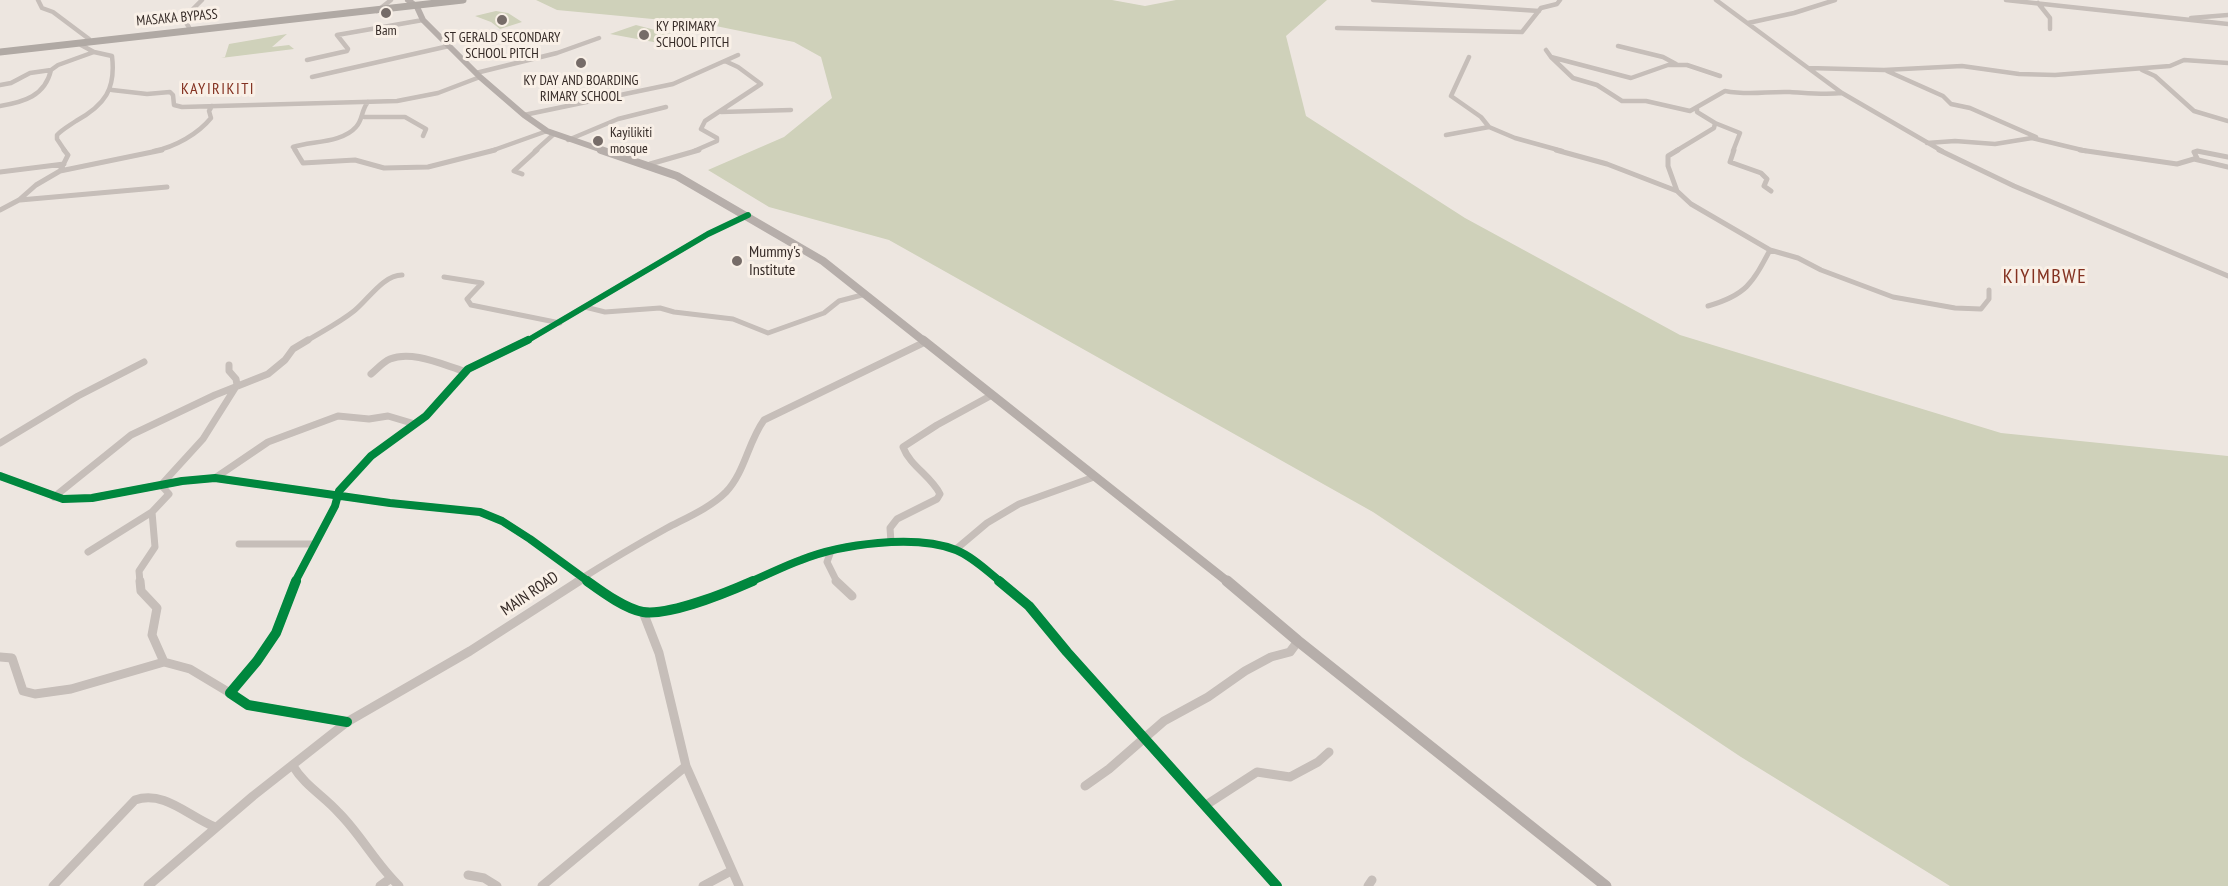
<!DOCTYPE html>
<style>
body{margin:0}
canvas{display:block;background:#ede6e0}
</style>
<canvas width="2228" height="886"></canvas>
<script>
const ctx = document.querySelector('canvas').getContext('2d');
ctx.lineJoin = 'round';
function fill(path, color) { ctx.fillStyle = color; ctx.fill(path, 'evenodd'); }
function strokePath(path, color, width, dash) { ctx.strokeStyle = color; ctx.lineWidth = width; ctx.lineCap = dash ? 'butt' : 'round'; ctx.setLineDash(dash || []); ctx.stroke(path); }
function label(font, color, halo, rows, align = 'center') {
  ctx.font = font + ' "PT Sans Narrow",sans-serif'; ctx.lineWidth = 6; ctx.setLineDash([]); ctx.textBaseline = 'middle'; ctx.strokeStyle = halo; ctx.fillStyle = color; for (const [text, x, y, turn = 0] of rows) {
    ctx.save(); ctx.translate(x, y); ctx.rotate((+turn || 0) * Math.PI / 180); ctx.textAlign = isNaN(turn) ? turn : align; if (halo) ctx.strokeText(text, 0, 0); ctx.fillText(text, 0, 0); ctx.restore();
  }
}
fill(new Path2D(`
 M536,0H1112L1145,6L1176,0H1327L1286,36L1306,116L1465,218L1680,335L2001,433L2228,456V886H1950L1741,757L1373,512L889,240L769,207L708,170L784,137L832,98L821,57L794,42L706,24L557,10Z
 M496,11L508,13L522,22L500,29L491,22L475,16Z
 M636,25L678,36L659,43L610,34Z
 M287,34L272,47L289,45L294,49L221,58L225,57L229,44Z`), '#cfd1ba');
strokePath(new Path2D(`
 M38,0L42,8L53,12L89,39L81,45L94,52L112,56C116,89 105,105 76,121C69,126 63,129 57,135V139L65,151
 M1373,0L1539,11
 M1716,0L1842,93L1942,151
 M2006,0L2228,24
 M2038,3L2050,18V29
 M377,11L391,0
 M2191,18L2228,15
 M1748,23L1794,13L1835,0
 M1337,28L1522,32L1541,8L1557,4L1560,0
 M190,29L185,21L186,16L202,0
 M1618,46L1663,57L1676,64
 M1546,50L1551,57L1631,78L1668,65H1687L1720,76
 M1551,57L1573,78L1597,85L1622,101H1646L1690,111L1725,91C1751,96 1766,91 1790,92C1808,93 1824,95 1842,93
 M307,60L347,51L348,49L337,35L423,20
 M1808,68L1884,70L1962,66L2019,74L2055,75L2170,66L2184,60L2228,63
 M2142,70L2155,76L2194,111L2228,121
 M1887,71L1943,96L1951,104L1970,108L2036,137
 M476,73L557,53L599,38
 M312,77L449,46
 M0,85L11,83L30,73L51,70L58,65L94,52
 M112,90L147,94L170,92L173,95L174,105L182,107L397,101L438,93L480,77
 M0,106C24,102 45,96 51,70
 M721,112L791,110
 M524,115L673,84L738,55
 M364,117H405L426,129L423,136
 M1715,123L1740,133L1733,151
 M1489,127L1515,138L1562,151
 M1446,135L1489,127L1481,117L1451,96L1469,57
 M568,140L618,119L666,107
 M1927,143L1955,141L1995,144L2032,138L2086,151
 M154,151C175,147 198,134 211,118L209,111L212,106
 M296,151L293,147C312,141 342,143 356,127C363,120 361,110 368,102
 M491,151L547,131
 M535,151L554,134
 M694,151L717,141V138L701,129L705,121L761,84L738,67L725,61
 M1676,151L1714,128L1715,123L1697,112V109`), '#c6beb9', 4.5);
strokePath(new Path2D(`
 M295,150L303,163L355,160L384,168L428,167L495,150
 M1556,150L1607,164L1677,191
 M1678,150L1668,156V166L1677,191L1691,204L1770,250L1798,258L1821,270L1893,297L1955,308L1981,309L1989,299V290
 M1734,150L1730,162L1761,173L1767,179L1764,186L1771,191
 M1939,150L2014,186L2228,276
 M2080,150L2177,164L2194,159L2228,167
 M2194,159L2197,158L2194,152L2197,151L2228,157
 M650,164L699,150
 M60,171L68,155L64,150
 M0,172L64,164
 M522,174L514,171L537,150
 M20,200L167,187
 M0,210L19,200L36,185L60,171L162,150
 M444,277L482,283L467,299L471,305L560,323
 M1708,306C1746,295 1752,284 1770,250
 M585,307L605,312L660,308L674,312L733,319L768,333L824,313L839,301L866,294
 M305,342C321,332 339,323 354,311C368,300 383,275 402,275
 M525,342L708,234L748,215`), '#c6beb9', 5);
strokePath(new Path2D(`
 M371,374C377,369 383,362 390,359C412,350 443,365 464,371
 M0,443L78,396L144,362
 M0,476L63,499L92,498L182,481L215,478L390,503L480,512L502,521L530,539L589,582
 M215,478L268,442L338,416L369,419L388,416L415,424
 M54,497L131,435L215,395L268,374L285,360L293,349L308,340
 M891,542L890,528L897,519L937,499L940,494C931,476 910,466 903,447L937,425L992,395
 M239,544H315
 M955,550L987,523L1019,504L1094,477
 M831,551L827,562L837,582
 M88,552L152,512
 M140,582L139,571L155,547L152,512L169,494L161,485L203,439L237,385L236,379L229,371V365
 M295,582L335,506L339,491L371,456L426,416L468,369L528,340
 M576,582C606,563 636,545 667,528C686,518 710,508 726,492C745,472 748,442 764,420L925,342
 M750,582C767,575 784,566 801,560C841,544 915,534 956,550C973,557 987,571 1001,582`), '#c6beb9', 7);
strokePath(new Path2D(`
 M140,581L141,591L157,608L152,635L164,662
 M296,581L276,633L257,661L230,693L248,705L347,722
 M587,581C601,591 625,609 643,612C670,616 728,592 753,581
 M836,581L852,596
 M999,581L1029,606L1067,652L1277,886
 M643,612L659,653L686,766L739,886
 M0,657L12,658L23,691L35,694L71,689L164,662L190,669L230,693
 M293,766C305,786 324,796 339,813C361,835 376,864 399,886
 M1085,786L1109,769L1164,721L1208,697L1245,671L1271,657L1290,652L1298,641
 M1206,805L1257,772L1290,777L1318,762L1329,752
 M468,875L484,878L497,886
 M53,886L135,800C164,790 188,816 215,827
 M148,886L253,796L347,722L470,651L579,581
 M380,886L391,878
 M542,886L686,766
 M703,886L731,871
 M1368,886L1372,880`), '#c6beb9', 9);
strokePath(new Path2D(`
 M408,0L417,7L423,20L480,77L524,115L547,131L605,151`), '#b6aeaa', 6);
strokePath(new Path2D(`
 M601,150L677,176L823,261L925,342`), '#b6aeaa', 8);
strokePath(new Path2D(`
 M923,340L1228,582`), '#b6aeaa', 9);
strokePath(new Path2D(`
 M1227,581L1298,641L1606,886`), '#b6aeaa', 11);
strokePath(new Path2D(`
 M0,52L463,0`), '#b0a9a4', 7);
strokePath(new Path2D(`
 M525,342L708,234L748,215`), '#00873e', 6);
strokePath(new Path2D(`
 M0,476L63,499L92,498L182,481L215,478L390,503L480,512L502,521L530,539L589,582
 M295,582L335,506L339,491L371,456L426,416L468,369L528,340
 M750,582C767,575 784,566 801,560C841,544 915,534 956,550C973,557 987,571 1001,582`), '#00873e', 8);
strokePath(new Path2D(`
 M296,581L276,633L257,661L230,693L248,705L347,722
 M587,581C601,591 625,609 643,612C670,616 728,592 753,581
 M999,581L1029,606L1067,652L1277,886`), '#00873e', 10);
for (const [x, y, r, color] of [
 [386,13,6,"#766c68"],
 [502,20,6,"#766c68"],
 [644,35,6,"#766c68"],
 [581,63,6,"#766c68"],
 [598,141,6,"#766c68"],
 [737,261,6,"#766c68"]
]) { const dot = new Path2D(); dot.arc(x, y, r, 0, 2 * Math.PI); ctx.fillStyle = color; ctx.fill(dot); strokePath(dot, '#f9f0e7', 2); }
label('14px', '#362b27', '#f9f0e7', [
 ["MASAKA BYPASS",177,18,-5]
]);
label('14px', '#362b27', '#f9f0e7', [
 ["KY PRIMARY",656,27,"left"],
 ["SCHOOL PITCH",656,43,"left"],
 ["Bam",386,31],
 ["ST GERALD SECONDARY",502,38],
 ["SCHOOL PITCH",502,54],
 ["KY DAY AND BOARDING",581,81],
 ["RIMARY SCHOOL",581,97],
 ["Kayilikiti",610,133,"left"],
 ["mosque",610,149,"left"]
]);
ctx.letterSpacing = '1.5px';
label('16px', '#843221', '#f9f0e7', [
 ["KAYIRIKITI",218,89]
]);
ctx.letterSpacing = '0px';
label('16px', '#362b27', '#f9f0e7', [
 ["Mummy's",749,252],
 ["Institute",749,270]
], 'left');
label('16px', '#362b27', '#f9f0e7', [
 ["MAIN ROAD",530,594,-34]
]);
ctx.letterSpacing = '1.5px';
label('20px', '#843221', '#f9f0e7', [
 ["KIYIMBWE",2045,277]
]);
ctx.letterSpacing = '0px';
</script>
